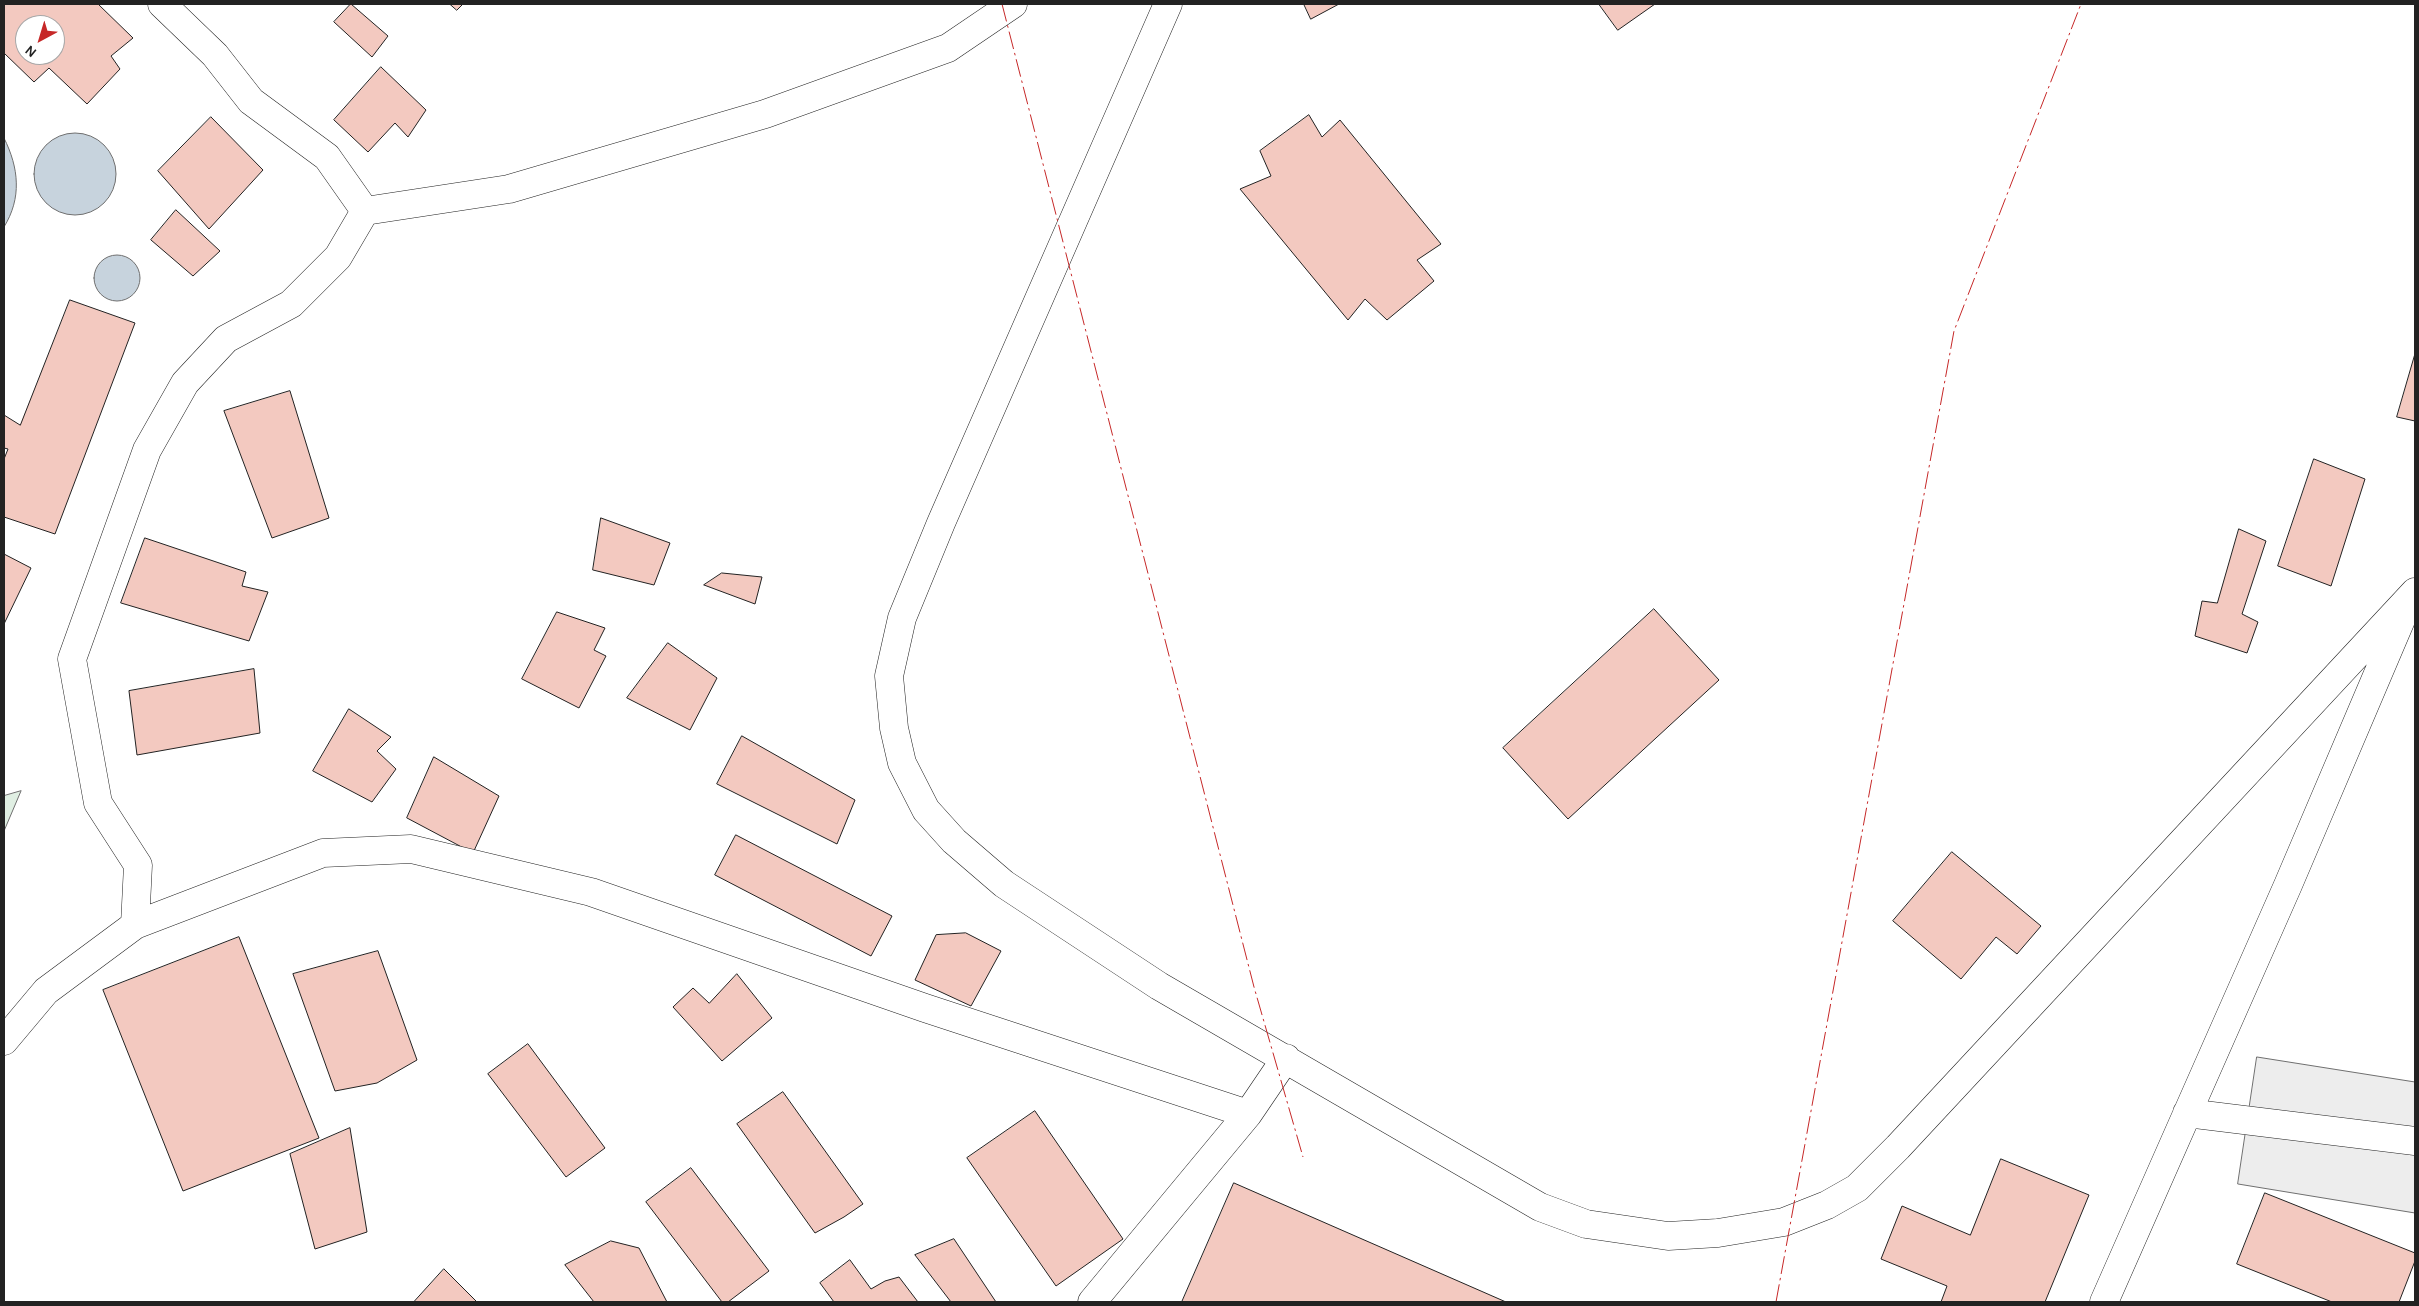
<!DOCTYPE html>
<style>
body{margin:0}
#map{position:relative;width:2419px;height:1306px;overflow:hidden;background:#fff;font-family:Karla,sans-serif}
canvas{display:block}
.frame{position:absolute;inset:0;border:5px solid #222;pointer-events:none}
.north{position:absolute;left:15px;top:15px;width:50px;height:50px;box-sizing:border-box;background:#fff;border:1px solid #a7a7a7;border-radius:50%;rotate:219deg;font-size:14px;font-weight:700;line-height:20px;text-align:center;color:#222}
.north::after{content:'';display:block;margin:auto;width:18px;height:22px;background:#c62828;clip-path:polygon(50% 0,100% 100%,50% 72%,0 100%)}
</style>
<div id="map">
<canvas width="2419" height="1306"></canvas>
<div class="frame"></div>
<div class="north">N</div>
</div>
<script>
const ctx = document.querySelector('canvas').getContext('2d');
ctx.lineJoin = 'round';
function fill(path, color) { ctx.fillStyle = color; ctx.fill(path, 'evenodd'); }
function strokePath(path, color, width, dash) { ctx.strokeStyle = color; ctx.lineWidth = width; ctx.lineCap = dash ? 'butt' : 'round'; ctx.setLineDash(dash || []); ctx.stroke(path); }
const green = new Path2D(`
 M21,791L4,831V796Z`);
fill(green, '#e0efe3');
strokePath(green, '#6f6f6f', 1);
const parking = new Path2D(`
 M2257,1057L2415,1082V1213L2238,1184Z`);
fill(parking, '#ededed');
strokePath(parking, '#6f6f6f', 1);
const water = new Path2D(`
 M34 174a41 41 0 1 1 82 0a41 41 0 1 1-82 0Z
 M4,138C19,168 22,198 4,227Z
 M94 278a23 23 0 1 1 46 0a23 23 0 1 1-46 0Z`);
fill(water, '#c7d3dd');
strokePath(water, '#6f6f6f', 1);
const building = new Path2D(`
 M4,4H98L133,38L111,56L120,69L87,104L49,68L34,82L4,53ZM25,25H55V55H25Z
 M351,4L388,36L372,57L334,22Z
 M450,4H463L457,10Z
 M1304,4H1339L1311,19Z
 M1599,4H1655L1618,30Z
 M381,67L426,110L408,137L395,123L368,152L334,120Z
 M1309,115L1322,137L1340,120L1441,244L1417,260L1434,281L1387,320L1365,299L1348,320L1240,189L1271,176L1260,151Z
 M211,117L263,170L209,229L158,171Z
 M176,210L220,251L193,276L151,240Z
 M70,300L135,323L55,534L4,517V459L8,449L4,448V415L20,425Z
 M2415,354V421L2397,417Z
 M290,391L329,518L272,538L224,411Z
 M2314,459L2365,479L2331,586L2278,566Z
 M601,518L670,543L654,585L593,570Z
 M2239,529L2266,541L2242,614L2258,622L2247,653L2195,636L2202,601L2217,603Z
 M145,538L246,572L242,586L268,592L249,641L121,603Z
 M4,554L31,568L4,624Z
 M722,573L762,577L755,604L704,585Z
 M1654,609L1719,680L1568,819L1503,748Z
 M557,612L605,628L594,650L606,656L579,708L522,679Z
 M668,643L717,678L690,730L627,698Z
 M254,669L260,733L137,755L129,691Z
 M349,709L391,737L377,751L396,769L372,802L313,771Z
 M742,736L855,800L837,844L717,784Z
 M434,757L499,796L473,853L407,818Z
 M736,835L892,916L871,956L715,875Z
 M1952,852L2041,926L2017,954L1996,937L1961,979L1893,921Z
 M966,933L1001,951L971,1006L915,980L936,935Z
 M239,937L319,1138L183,1191L103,990Z
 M378,951L417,1060L377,1083L335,1091L293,974Z
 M737,974L772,1018L722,1061L673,1007L693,988L709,1003Z
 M528,1044L605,1148L566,1177L488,1074Z
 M783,1092L863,1204L844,1217L815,1233L737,1124Z
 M1035,1111L1123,1239L1056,1286L967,1158Z
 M350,1128L367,1232L315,1249L290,1154Z
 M2001,1159L2089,1195L2045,1302H1941L1947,1286L1881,1259L1902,1206L1970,1235Z
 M691,1168L769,1271L728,1302H722L646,1202Z
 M1234,1183L1506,1302H1182Z
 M2265,1193L2415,1253V1261L2399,1302H2332L2237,1264Z
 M954,1239L996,1302H951L915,1255Z
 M611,1241L639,1248L667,1302H594L565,1265Z
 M850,1260L871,1289L885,1281L899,1277L918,1302H834L820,1283Z
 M444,1269L477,1302H414Z`);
fill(building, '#f3c9c0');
strokePath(building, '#222', 1);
const minor = new Path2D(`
 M1168,4L941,523L902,618L889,676L894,728L902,763L926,810L954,841L1004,884L1159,986L1540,1207L1586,1224L1668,1236L1718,1233L1784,1222L1827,1205L1857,1188L1898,1147L2415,592
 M365,211L509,189L765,114L948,48L1013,4
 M135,925L138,865L98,803L72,659L147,450L185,383L226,339L291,304L338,257L365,211L327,157L251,101L215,55L162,4
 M4,1041L46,991L135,925L323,853L411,849L591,892L925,1008L1248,1114
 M2187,1113L2415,1141
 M1092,1302L1248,1114L1286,1058
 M2104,1302L2288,885L2403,615`);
strokePath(minor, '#222', 29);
strokePath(minor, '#fff', 28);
strokePath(new Path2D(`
 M1002,4L1254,987L1303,1157
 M1776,1302L1954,331L2081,4`), '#c62828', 1, [18, 4, 2.5, 4]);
</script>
